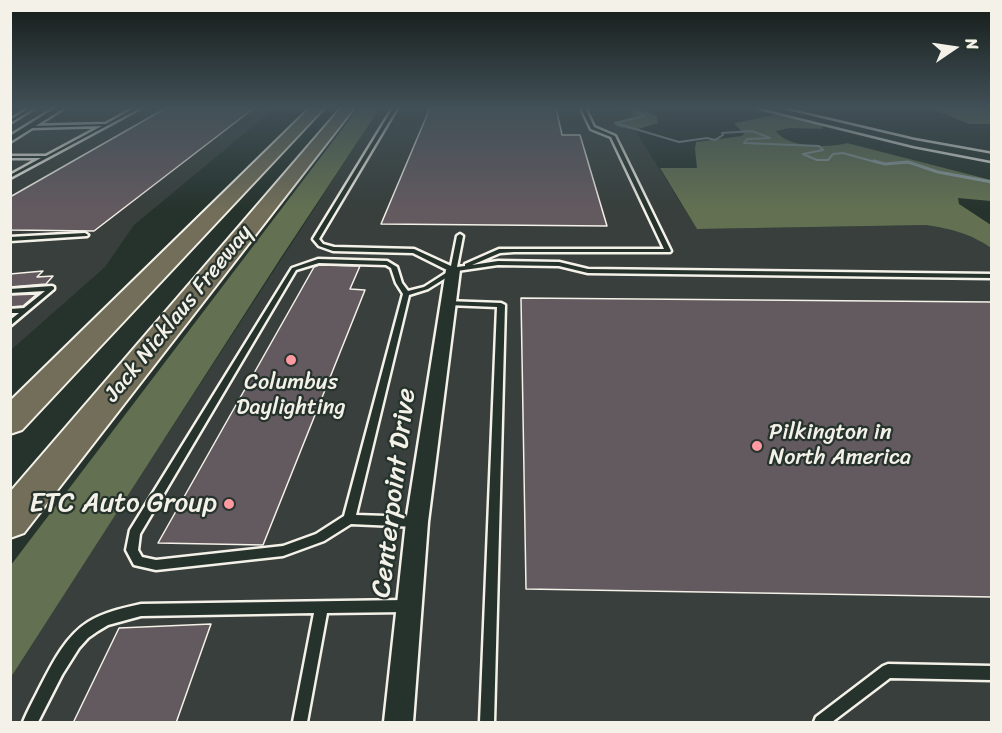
<!DOCTYPE html>
<style>
body{margin:0}
#map{position:relative;width:1002px;height:733px;overflow:hidden;background:#26332d;font-family:Sriracha,sans-serif}
canvas{display:block}
.frame{position:absolute;inset:0;border:12px solid #f4f1e8;pointer-events:none}
.north{position:absolute;left:924px;top:18px;width:60px;height:60px;-webkit-text-stroke:4px #26332d;paint-order:stroke;rotate:77deg;font-size:16px;font-weight:700;line-height:24px;text-align:center;color:#f4f1e8}
.north::after{content:'';display:block;margin:auto;width:21px;height:27px;background:#f4f1e8;clip-path:polygon(50% 0,100% 100%,50% 72%,0 100%)}
</style>
<div id="map">
<canvas width="1002" height="733"></canvas>
<div class="frame"></div>
<div class="north">N</div>
</div>
<script>
const ctx = document.querySelector('canvas').getContext('2d');
ctx.lineJoin = 'round';
function fill(path, color) { ctx.fillStyle = color; ctx.fill(path, 'evenodd'); }
function strokePath(path, color, width, dash) { ctx.strokeStyle = color; ctx.lineWidth = width; ctx.lineCap = dash ? 'butt' : 'round'; ctx.setLineDash(dash || []); ctx.stroke(path); }
function label(font, color, halo, rows, align = 'center') {
  ctx.font = font + ' Sriracha,sans-serif'; ctx.lineWidth = 4.5; ctx.setLineDash([]); ctx.textBaseline = 'middle'; ctx.strokeStyle = halo; ctx.fillStyle = color; for (const [text, x, y, turn = 0] of rows) {
    ctx.save(); ctx.translate(x, y); ctx.rotate((+turn || 0) * Math.PI / 180); ctx.textAlign = isNaN(turn) ? turn : align; if (halo) ctx.strokeText(text, 0, 0); ctx.fillText(text, 0, 0); ctx.restore();
  }
}
fill(new Path2D(`
 M11,108H275L134,225L105,267L11,350Z
 M380,108H620L630,112L633,117L616,124L617,127L635,130L697,229L926,225L959,230L974,236L991,248V722H11V677L21,659Z`), '#383f3c');
fill(new Path2D(`
 M358,108H380L280,259L11,677V565Z
 M620,108H638L657,116L658,123L635,130L617,127L615,124L633,116L630,112Z
 M923,108H991V124H969L935,110Z
 M774,115L785,116L822,125L823,129L789,128L776,131C787,148 829,148 847,143L991,180V201L958,198L959,204L991,225V248C970,233 951,229 926,225L697,229L660,168H697L695,149L696,142L742,136L744,134L734,123Z`), '#637152');
strokePath(new Path2D(`
 M630,108L645,116L615,123L679,142L707,138L715,140L723,135L722,133L752,131L770,138L747,139L744,143L819,146L823,150L803,154L817,160H828L833,154L843,153L879,163
 M902,163H910`), '#8c9d9e', 2);
strokePath(new Path2D(`
 M874,161L885,164L908,162L938,172L992,182`), '#8c9d9e', 3);
const building = new Path2D(`
 M166,108H254L94,231L10,230V197Z
 M430,108H556L562,135H580L607,226L381,224Z
 M319,265L360,266L350,289L365,290L263,545L158,543L314,267Z
 M43,271L37,277L53,276L46,284L10,287V274Z
 M37,294L23,306L10,307V295Z
 M521,298L992,302V597L526,589Z
 M211,624L176,723H73L119,628Z`);
fill(building, '#635a60');
strokePath(building, '#f4f1e8', 1.5);
const service = new Path2D(`
 M30,108H34L10,123V120Z
 M135,108H140L10,178V175L41,158H10V156H46L102,126L31,128L30,126L106,124Z
 M393,108H397L319,239L323,244L334,247L414,249L451,266L457,236L460,234L463,236L457,267L465,266V264L499,249H664L611,137L591,129L581,108H585L594,127L615,136L671,251L670,252H514L500,253L472,265L498,261L559,262L588,269L992,274V278L588,273L559,266L498,265L457,271L428,289L409,295L356,515L417,517L421,519L423,522L421,525L417,527L351,524L324,541L283,556L156,570L134,565L126,550L130,530L292,268L318,259L387,261L397,267L402,283L408,291L424,287L449,271L413,253L333,251L319,246L313,239ZM319,263L386,265L391,268L396,283L403,294L344,516L316,534L283,546L156,560L142,557L138,550L140,534L296,270Z
 M85,233L88,235L87,236L10,241V237Z
 M52,286L54,287V289L10,326V320L19,313H10V309L24,308L45,291L10,293V289Z
 M445,301L501,303L505,305L494,722H480L497,307L448,305H445L444,303Z
 M405,600L409,602L411,606L409,610L405,612L327,613L307,722H293L314,613L141,616L108,625L98,631L88,638L79,648L62,675L38,722H23C27,712 32,703 37,693C50,668 64,637 88,622C104,612 123,608 141,604Z
 M888,664L992,666V680L890,678L832,722H814L816,717L883,666Z`);
const minor = new Path2D(`
 M55,108H64L10,142V136Z
 M453,266L460,270L428,522L413,722H384L406,522L446,270Z`);
const tertiary = new Path2D(`
 M760,108H778L914,140L992,154V161L914,146Z`);
const motorway = new Path2D(`
 M310,108H324L22,430L10,434V401Z
 M341,108H354L24,533L10,538V492Z`);
strokePath(service, '#f4f1e8', 5);
strokePath(minor, '#f4f1e8', 5);
strokePath(tertiary, '#f4f1e8', 5);
strokePath(motorway, '#f4f1e8', 4);
fill(service, '#26332d');
fill(minor, '#26332d');
fill(tertiary, '#26332d');
fill(motorway, '#726e59');
const sky = ctx.createLinearGradient(0, 0, 0, 211);
sky.addColorStop(0, '#151c19');
sky.addColorStop(0.51, '#415057');
sky.addColorStop(1, '#41505700');
ctx.fillStyle = sky;
ctx.fillRect(0, 0, 1002, 211);
for (const [x, y, r, color] of [
 [291,360,6,"#ff9aa2"],
 [757,446,6,"#ff9aa2"],
 [229,504,6,"#ff9aa2"]
]) { const dot = new Path2D(); dot.arc(x, y, r, 0, 2 * Math.PI); ctx.fillStyle = color; ctx.fill(dot); strokePath(dot, '#26332d', 2); }
label('22px', '#f4f1e8', '#26332d', [
 ["Jack Nicklaus Freeway",179,314,-51]
]);
label('22px', '#f4f1e8', '#26332d', [
 ["Columbus",291,383],
 ["Daylighting",291,408],
 ["Pilkington in",769,433,"left"],
 ["North America",769,458,"left"]
]);
label('27px', '#f4f1e8', '#26332d', [
 ["Centerpoint Drive",395,493,-83]
]);
label('27px', '#f4f1e8', '#26332d', [
 ["ETC Auto Group",217,504]
], 'right');
</script>
